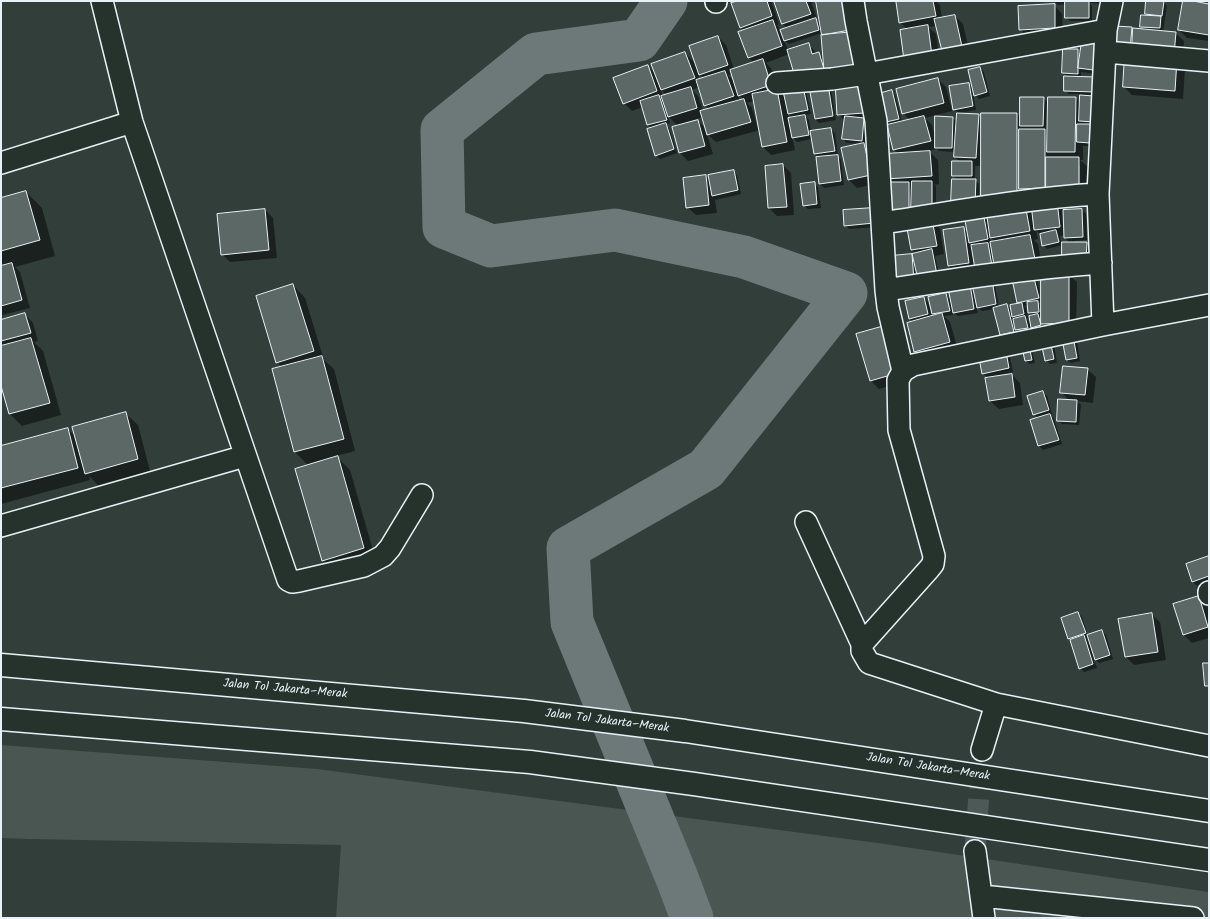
<!DOCTYPE html>
<meta charset="utf-8">
<style>
body{margin:0}
#map{position:relative;width:1210px;height:919px;overflow:hidden;background:#323e39;font-family:Kalam,sans-serif}
canvas{display:block}
.frame{position:absolute;inset:0;border:2px solid #e8f1f8;pointer-events:none}
</style>
<div id="map">
<canvas width="1210" height="919"></canvas>
<div class="frame"></div>
</div>
<script>
const ctx = document.querySelector('canvas').getContext('2d');
ctx.lineJoin = 'round';
function fill(path, color) { ctx.fillStyle = color; ctx.fill(path, 'evenodd'); }
function strokePath(path, color, width, dash) { ctx.strokeStyle = color; ctx.lineWidth = width; ctx.lineCap = dash ? 'butt' : 'round'; ctx.setLineDash(dash || []); ctx.stroke(path); }
function label(font, color, halo, rows, align = 'center') {
  ctx.font = font + ' Kalam,sans-serif'; ctx.lineWidth = 3.5; ctx.setLineDash([]); ctx.textBaseline = 'middle'; ctx.strokeStyle = halo; ctx.fillStyle = color; for (const [text, x, y, turn = 0] of rows) {
    ctx.save(); ctx.translate(x, y); ctx.rotate((+turn || 0) * Math.PI / 180); ctx.textAlign = isNaN(turn) ? turn : align; if (halo) ctx.strokeText(text, 0, 0); ctx.fillText(text, 0, 0); ctx.restore();
  }
}
fill(new Path2D(`
 M1,745L317,769L878,843L1209,892V918H336L341,845L30,839L1,838Z`), '#495651');
fill(new Path2D(`
 M741,1H771L779,24L777,25L781,31L788,29L783,24L775,1H811L818,22L821,25L817,3L815,1H850L862,41L805,87L811,114L804,115L809,120L811,132L831,129L835,133L838,155H836L841,160L844,185L824,188L820,184L819,158L815,154L812,139L797,142L792,137L795,150L771,155L763,147L760,130L716,142L707,134L713,154L688,161L680,153L698,121L707,130L703,117L677,125L668,116L670,123L666,124L669,128L677,153L660,159L656,155L651,128L648,125L643,107L632,111L624,103L647,66L656,74L685,53L696,64L718,37L726,45L734,69L754,63L749,58L740,33L744,31L741,27ZM822,33L824,58L818,53H817L808,44L788,50L784,40L789,44ZM789,54L802,83L786,99L779,92L771,68L766,63ZM697,72L704,79L700,80ZM732,74L735,82L728,75ZM699,87L705,105L710,110L703,112L698,96L692,90ZM661,90L667,95L663,96ZM738,94L744,100L740,101ZM754,101L760,129H758L752,108L747,103ZM788,113L793,118L789,119Z
 M907,1H936L940,5L942,19L955,16L963,24L971,59L937,26L928,27L936,34L940,63L900,22Z
 M1054,1H1113V4L1089,3L1092,6V21H1070L1066,17V4L1058,5Z
 M1147,1L1163,2L1167,6L1163,32L1175,33L1184,41L1182,63L1185,68L1183,99L1132,95L1124,87L1126,56L1115,27L1132,28L1134,31L1145,30L1141,26L1148,16L1146,14Z
 M1184,1L1209,5V41L1187,38L1179,30Z
 M1054,5L1062,14L1063,36L1028,37L1020,29Z
 M1083,42L1096,44L1100,47L1096,74L1081,72V78H1095L1099,82L1098,95H1092L1098,101L1097,125H1089L1093,129L1094,146H1083V160H1080L1087,166L1086,198H1055L1053,196H1029V208L1033,213L1032,204L1057,202L1065,211L1082,210L1086,214L1087,240L1074,241V243H1086L1090,247V264L1067,263L1063,259V245L1047,249L1043,245L1041,235L1036,230L1038,239L1034,240L1038,244L1043,272L1004,279L996,269L980,272L976,268L977,271L957,274L949,266L944,231L963,228L968,233L965,216L982,213L988,218L987,210H993L982,198V166H975V180L979,184V207H956L952,203L953,180H957L953,176V162H960L955,157V152L939,151L937,149L929,151L938,160L939,184L934,185L936,186V215H916L913,211V216H894L890,213V182L887,179L886,155L899,154L894,150L889,126L887,127L883,123L876,95L892,91L895,95L902,122L910,120L903,113L897,90L938,79L946,87L952,111L925,118L932,125L935,137L936,117L953,118L957,122L958,113L954,109L950,87L968,84L974,89L969,71L980,68L984,72L990,96L979,99L973,93L976,110L959,113V114L979,115L982,118V114H1017L1021,118V98H1044L1048,103L1049,98H1076L1081,103V94H1069L1065,90V77H1068L1063,73L1064,50H1078L1081,53ZM1078,165H1080V196H1078ZM1065,235V238L1070,243H1061L1060,236ZM990,237L996,242L991,243Z
 M861,81L868,123L866,145L864,144L872,152L879,183L857,188L849,180L862,144L847,143L843,139L845,121L838,114Z
 M810,88L831,89L836,120L819,123L815,119Z
 M783,165L791,173L794,215L777,216L769,208L766,166Z
 M733,171L737,175L741,194L715,200L717,213L696,215L687,207L706,176L710,180Z
 M814,183L818,187L821,208L808,209L804,206Z
 M26,192L42,208L55,256L15,267L20,272L30,308L2,315L1,314V199Z
 M873,209L878,227L849,229L845,225Z
 M265,210L273,218L277,258L230,262L222,254Z
 M932,220L940,229L944,254L935,256L941,284L898,286L911,255L914,258L916,254L912,250L908,224Z
 M1068,274L1077,282L1076,331H1050L1043,324L1044,329L1035,331L1030,326L1031,331L1020,334L1015,329L1017,336L1005,339L1001,335L994,309L982,311L976,306L978,313L958,316L952,311L953,315L944,316L950,322L958,350L923,359L915,351L913,322L909,318L924,298L928,302L932,317L935,316L932,314L946,294L951,300L970,285L975,290L992,281L995,285L999,307L1006,305L1012,311L1019,304L1018,302L1013,280L1037,279L1042,300ZM1042,302V307L1038,303ZM1028,305L1029,313L1032,316L1031,323L1026,318H1028L1026,308L1024,306Z
 M293,285L305,298L324,360L334,369L355,451L336,456L350,470L376,561L335,572L322,560V462L321,460L307,464L295,452L282,367L277,362Z
 M25,314L33,323L38,341L34,342L43,351L61,415L22,426L10,414L1,383V321Z
 M857,334L909,380L879,389L871,381Z
 M1063,339L1077,341L1080,361L1071,363L1067,360Z
 M1043,343L1054,345L1057,363L1050,364L1046,360Z
 M1029,347L1032,351L1035,363L1030,364L1026,361Z
 M1006,353L1010,357L1013,372L993,376L994,378L1012,375L1020,383L1023,405L999,409L990,401L987,379L988,378L983,373Z
 M1087,369L1096,377L1093,403L1077,401L1081,405L1079,425L1062,424L1058,420L1069,400L1061,392Z
 M1043,392L1047,396L1052,414L1050,415L1054,419L1062,444L1043,450L1039,446L1032,420L1038,418L1034,414Z
 M125,413L138,425L150,471L98,485L89,476L90,480L1,504V447L68,429L76,437Z
 M1209,557V581L1197,586L1193,582L1187,564Z
 M1198,597L1207,605L1209,613V638L1192,643L1184,635L1175,604Z
 M1078,613L1082,617L1088,636L1102,631L1106,635L1113,659L1099,663L1093,657L1097,668L1084,672L1080,668L1072,642L1069,639Z
 M1151,614L1160,622L1166,660L1134,665L1126,657Z`), '#0007');
strokePath(new Path2D(`
 M666,1L639,40L536,54L442,130L444,227L491,246L615,230L744,257L846,293L706,469L568,548L572,622L677,878L692,918`), '#6d7978', 43);
const building = new Path2D(`
 M738,1H767L772,16L740,28L731,3Z
 M774,1H806L811,14L782,24Z
 M816,1H845L850,30L822,35Z
 M901,1H933L936,16L899,23L896,2Z
 M1065,1H1089V18H1065Z
 M1146,1H1164L1162,16L1145,14Z
 M1183,1H1193L1209,4V35L1178,30Z
 M1055,4V28L1019,30L1018,6Z
 M955,15L963,51L943,55L934,19Z
 M1141,15L1161,16L1160,28L1140,27Z
 M816,18L819,30L784,41L780,30Z
 M773,20L782,46L748,58L738,32Z
 M928,25L932,56L904,60L900,30Z
 M1114,26L1132,27L1130,51L1112,49Z
 M1133,28L1176,32L1174,55L1132,52Z
 M854,32L858,67L824,71L821,35Z
 M718,36L728,65L699,75L689,46Z
 M1082,41L1096,43L1093,70L1078,68Z
 M809,43L812,54L819,52L824,69L795,77L787,50Z
 M1063,49H1078V74L1062,73Z
 M685,52L695,78L661,90L651,64Z
 M1125,55L1177,59L1175,91L1123,87Z
 M763,59L771,85L738,96L730,70Z
 M648,65L657,91L623,104L613,78Z
 M980,67L987,92L974,96L968,70Z
 M725,71L734,96L704,106L696,80Z
 M1064,76L1095,77V92L1064,91Z
 M938,78L944,103L902,114L896,89Z
 M862,80L864,113L837,115L835,82Z
 M802,82L808,110L788,114L782,86Z
 M969,83L973,106L953,110L949,86Z
 M828,84L833,116L815,119L809,87Z
 M691,87L697,108L668,117L661,96Z
 M777,89L787,142L762,147L752,94Z
 M892,90L899,119L882,123L875,95Z
 M659,95L667,120L647,125L640,101Z
 M1080,95L1094,96V122L1079,121Z
 M1020,97H1044L1043,126H1020Z
 M1048,97H1076L1075,152H1047Z
 M744,99L751,122L707,135L700,111Z
 M957,113L979,114L976,158L954,157Z
 M981,113H1017V199H981Z
 M805,115L809,135L792,138L788,118Z
 M845,116L864,118L862,141L842,139Z
 M924,116L931,141L893,150L887,125Z
 M935,116L953,117L952,148H935Z
 M698,120L705,146L679,153L672,127Z
 M666,123L674,149L655,156L647,129Z
 M1077,124H1090V143L1077,142Z
 M831,128L835,151L814,154L810,131Z
 M1019,129H1045V188L1019,189Z
 M864,143L871,175L848,180L841,148Z
 M930,151L932,176L886,179L885,154Z
 M838,155L841,181L819,184L816,157Z
 M1046,157H1079V191H1046Z
 M952,161H972V176H952Z
 M783,164L787,207L768,208L765,166Z
 M734,170L738,190L712,196L708,175Z
 M706,175L709,205L686,208L683,178Z
 M952,179H976L975,204L951,203Z
 M912,181H932V211H911Z
 M815,182L817,204L803,206L800,184Z
 M889,182H909V213H889Z
 M26,191L40,240L1,251V198Z
 M1057,201L1060,227L1034,230L1031,204Z
 M1025,204L1030,231L990,238L986,210Z
 M873,208L874,223L844,226L843,210Z
 M265,209L269,250L221,255L217,214Z
 M1082,209L1083,237L1064,238L1063,210Z
 M983,212L988,239L969,243L964,215Z
 M932,219L937,246L911,250L906,223Z
 M964,227L969,263L948,266L943,230Z
 M1056,230L1059,242L1042,246L1040,234Z
 M1030,235L1036,264L995,271L990,242Z
 M1062,242H1087L1086,260H1062Z
 M988,243L992,266L975,269L971,245Z
 M932,249L938,280L919,284L912,254Z
 M912,254L914,281L894,283L891,256Z
 M12,263L22,300L1,306V266Z
 M1041,273H1069V323L1041,324Z
 M1033,274L1039,298L1017,303L1012,279Z
 M992,280L996,304L977,308L972,284Z
 M293,284L314,351L276,363L256,296Z
 M970,284L974,309L953,313L948,288Z
 M946,293L950,311L932,314L928,297Z
 M924,297L928,314L909,319L905,301Z
 M1038,301L1039,312L1028,313L1027,302Z
 M1022,303L1024,314L1012,317L1010,305Z
 M1007,304L1014,332L1000,335L993,308Z
 M25,313L31,333L1,341V320Z
 M942,313L950,342L914,352L907,323Z
 M1038,314L1041,325L1031,328L1029,316Z
 M1025,316L1028,328L1015,330L1013,319Z
 M888,325L901,372L870,381L856,334Z
 M1073,336L1077,358L1066,360L1062,339Z
 M31,338L50,403L9,414L1,386V346Z
 M1050,340L1054,359L1045,361L1041,342Z
 M1029,346L1032,360L1025,361L1022,348Z
 M1006,352L1009,368L982,374L979,358Z
 M322,356L344,439L294,452L272,369Z
 M1063,366L1088,368L1085,395L1060,393Z
 M1012,374L1015,397L989,401L985,378Z
 M1043,391L1049,410L1033,415L1027,396Z
 M1058,399L1077,400L1076,422L1057,421Z
 M126,412L138,459L85,474L72,427Z
 M1050,414L1059,440L1038,446L1030,420Z
 M68,428L78,468L1,488V446Z
 M338,456L364,548L322,561L295,469Z
 M1209,556V576L1192,582L1186,564Z
 M1199,596L1208,627L1183,635L1173,604Z
 M1078,612L1086,633L1068,639L1061,618Z
 M1152,613L1158,652L1125,657L1118,619Z
 M1102,630L1110,655L1095,660L1087,635Z
 M1084,635L1093,664L1079,669L1070,640Z
 M1203,663H1209V686H1205Z`);
fill(building, '#5c6865');
strokePath(building, '#e8f1f8', 1);
strokePath(new Path2D(`
 M975,851L982,750`), '#4d5956', 21, [21, 10]);
const minor = new Path2D(`
 M102,1L132,122L288,580L292,582L299,581L364,566L383,556L390,548L422,495
 M853,1L856,21L876,121L886,290L888,307L903,371
 M716,2V1
 M1106,52L1209,61
 M777,83L832,79L866,74L1106,30L1112,1
 M1,163L132,122
 M882,223C954,212 1026,198 1098,194
 M886,290C957,279 1029,268 1101,263
 M1209,305L1103,325L913,365L903,371L898,380L899,430L934,556L933,564L929,569L862,644V651L869,663L996,704L1209,746
 M1103,325L1098,194L1106,30
 M806,522L862,644
 M1,526L245,456
 M1209,592V594
 M982,750L996,704
 M975,851L984,918
 M982,896L1193,918`);
const motorway = new Path2D(`
 M1,665L524,711L685,731L1209,811
 M1,719L530,762L694,784L1209,860`);
strokePath(minor, '#e8f1f8', 24);
strokePath(motorway, '#e8f1f8', 25);
strokePath(minor, '#26332d', 21);
strokePath(motorway, '#26332d', 22);
label('12px', '#e8f1f8', '#26332d', [
 ["Jalan Tol Jakarta–Merak",285,690,5],
 ["Jalan Tol Jakarta–Merak",607,722,7],
 ["Jalan Tol Jakarta–Merak",928,768,9]
]);
</script>
